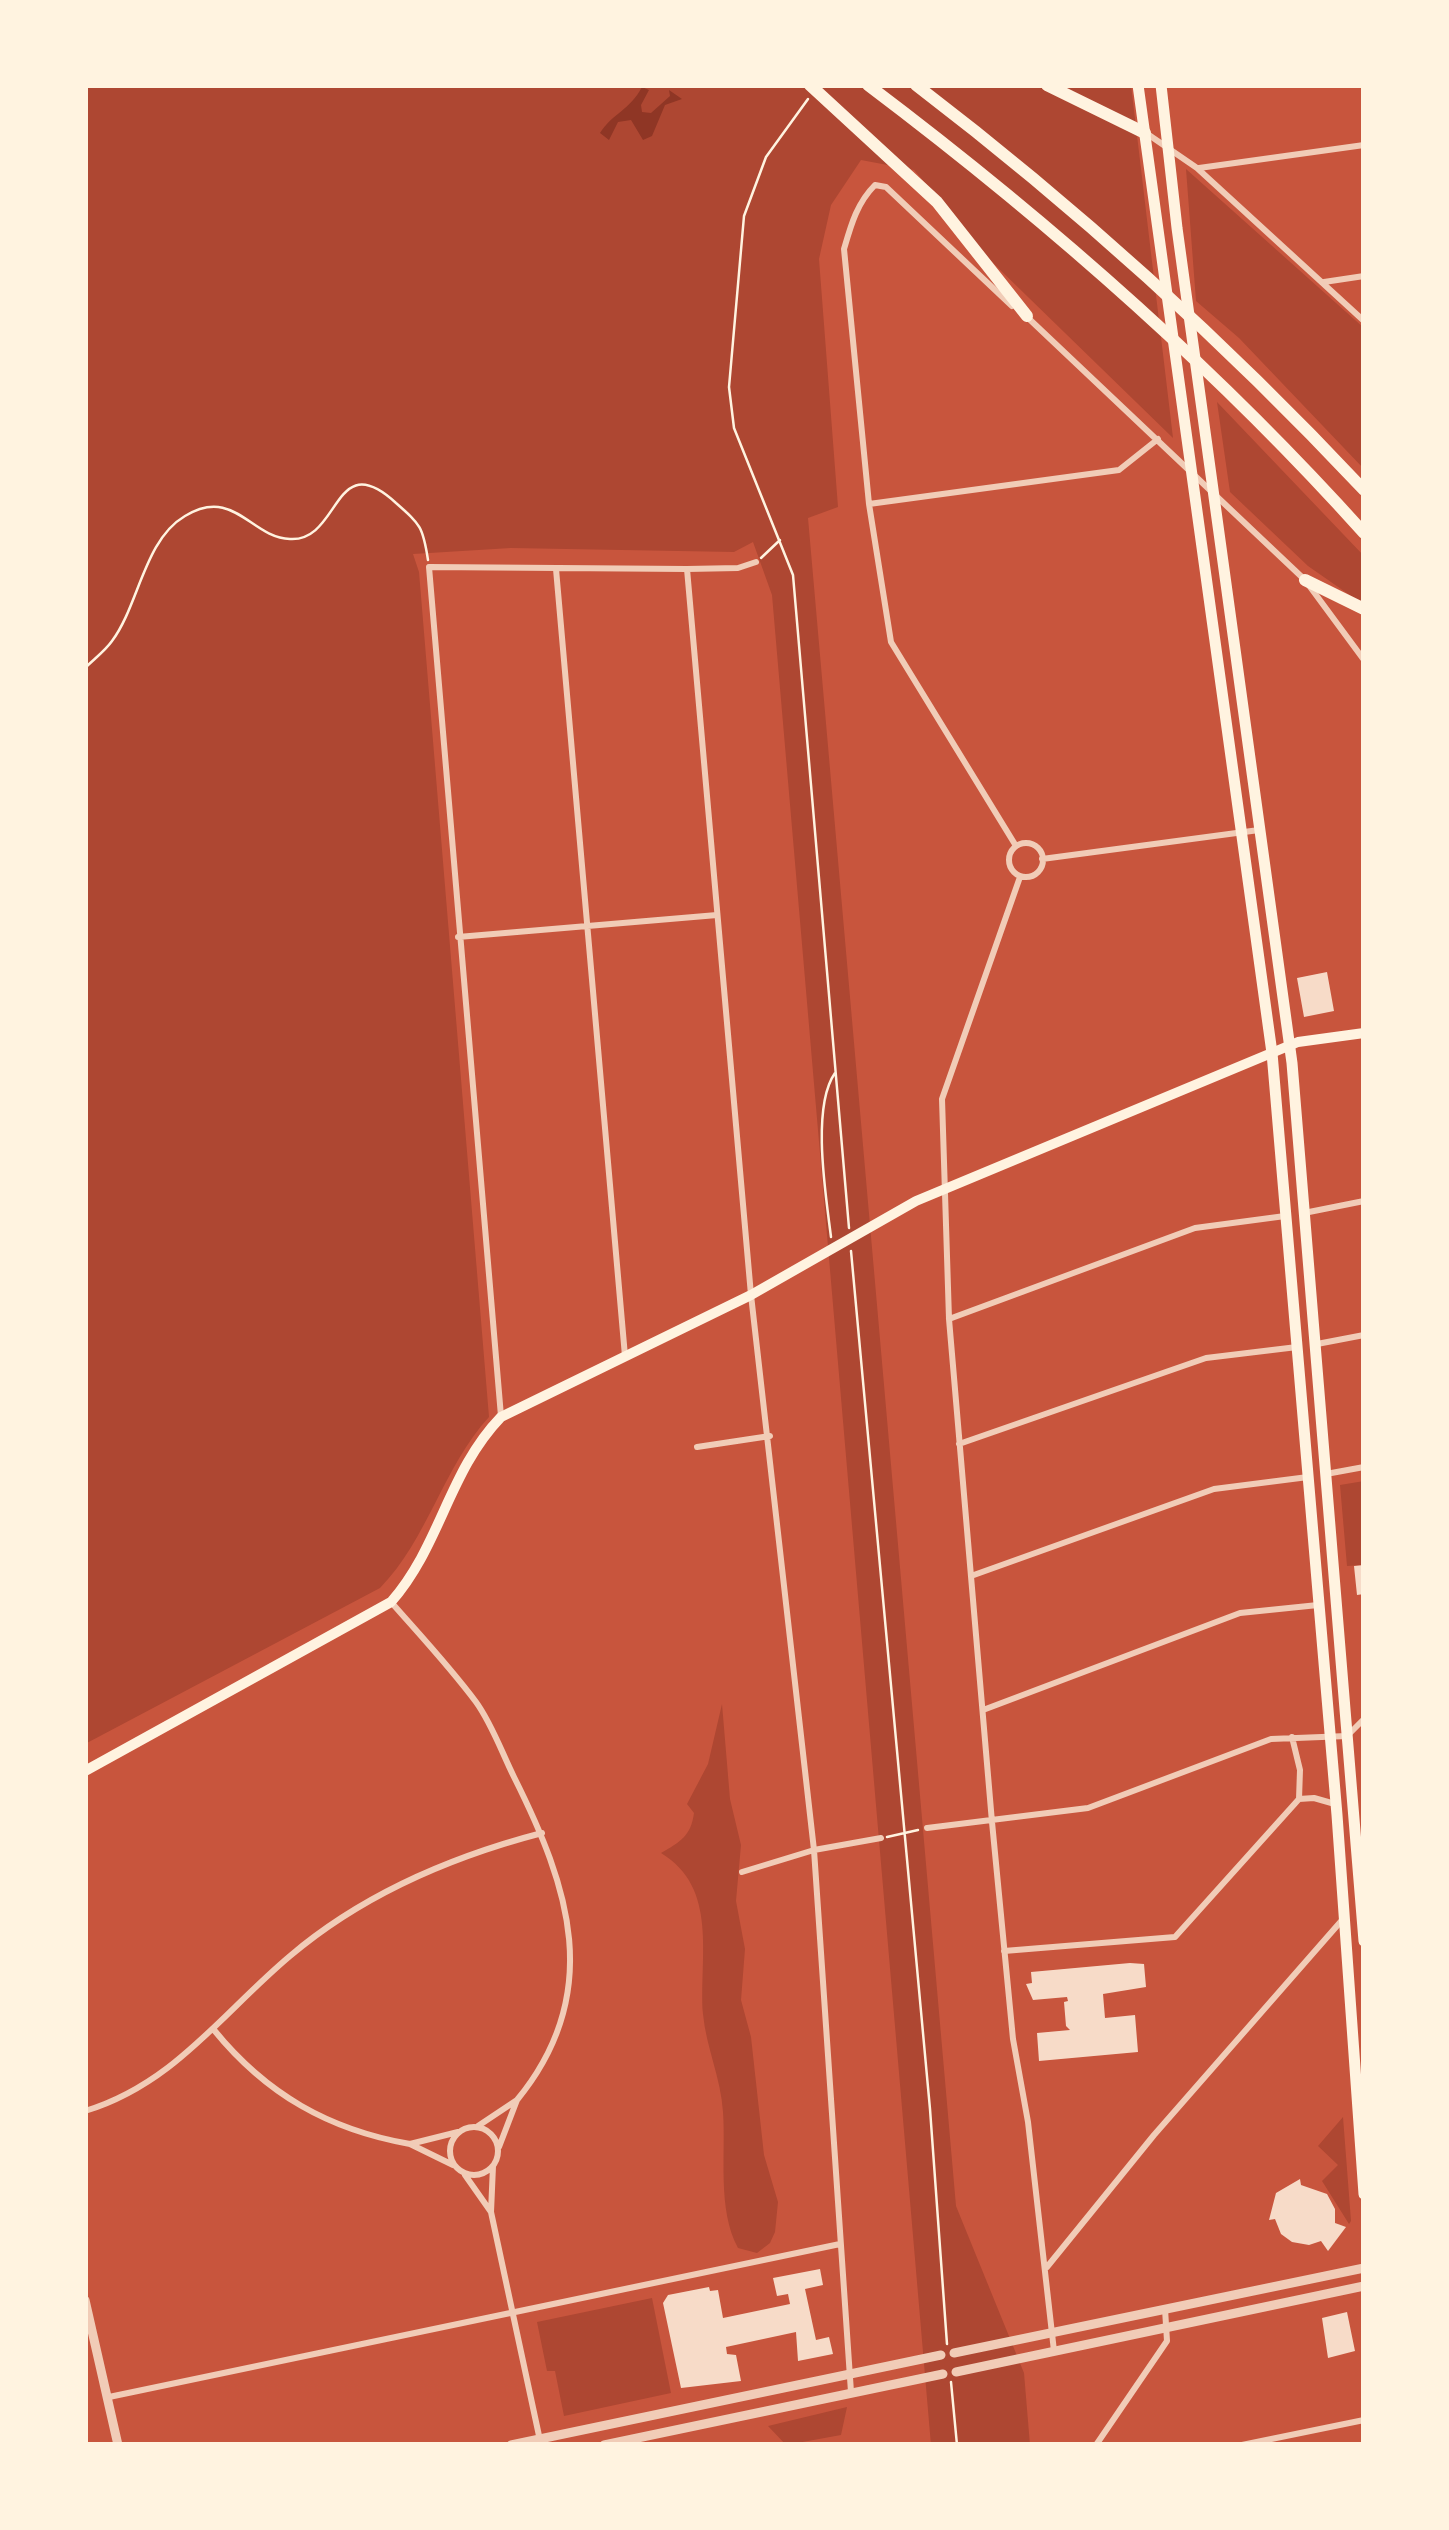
<!DOCTYPE html>
<style>
body{margin:0}
#map{position:relative;width:1449px;height:2530px;overflow:hidden;background:#c8553d;font-family:Georgia,serif}
canvas{display:block}
.frame{position:absolute;inset:0;border:88px solid #fff3e0;pointer-events:none}
</style>
<div id="map">
<canvas width="1449" height="2530"></canvas>
<div class="frame"></div>
</div>
<script>
const ctx = document.querySelector('canvas').getContext('2d');
ctx.lineJoin = 'round';
function fill(path, color) { ctx.fillStyle = color; ctx.fill(path, 'evenodd'); }
function strokePath(path, color, width, dash) { ctx.strokeStyle = color; ctx.lineWidth = width; ctx.lineCap = dash ? 'butt' : 'round'; ctx.setLineDash(dash || []); ctx.stroke(path); }
fill(new Path2D(`
 M85,85H1131L1173,438L992,262L914,170L861,160L831,205L819,259L838,507L808,518L956,2206L1024,2373L1030,2445H931L772,595L753,542L734,552L511,548L413,554L419,572L489,1417C443,1467 428,1539 380,1588L85,1744Z
 M1186,169L1364,328V469L1239,338L1196,301Z
 M1217,402L1364,556V605L1308,566L1230,492Z
 M1364,1481V1565L1347,1566L1340,1485Z
 M722,1704L730,1799L741,1845L736,1901L745,1949L741,2000L751,2037L764,2155L778,2202L775,2232L770,2243L757,2253L738,2248C717,2209 726,2154 723,2112C721,2078 706,2047 703,2014C699,1957 719,1888 661,1853C680,1842 691,1836 694,1813L687,1804L708,1764Z
 M1343,2117L1351,2221L1349,2224L1322,2181L1338,2165L1318,2146Z
 M652,2298L671,2393L564,2416L555,2371H547L537,2322Z
 M847,2407L841,2435L786,2445L768,2426Z`), '#ae4732');
fill(new Path2D(`
 M642,87L649,90L641,105L642,112L651,113L670,96L669,90L682,99L665,105L652,136L643,140L631,120L618,122L609,140L600,133C613,113 630,110 642,87Z`), '#8f3625');
fill(new Path2D(`
 M1327,972L1334,1011L1304,1017L1297,978Z
 M1364,1565V1594L1357,1595L1354,1566Z
 M1130,1963L1144,1964L1146,1987L1103,1994L1105,2018L1135,2015L1138,2052L1039,2061L1037,2033L1070,2030L1066,2026L1064,2002L1068,2001L1067,1997L1033,2000L1026,1984L1032,1983L1031,1972Z
 M1300,2179L1301,2185L1327,2194L1335,2209V2223L1346,2227L1328,2251L1321,2241L1309,2245L1292,2242L1281,2234L1275,2219L1269,2220L1276,2193Z
 M820,2269L823,2285L805,2289L816,2340L829,2337L833,2354L798,2361L796,2332L726,2347L727,2354L736,2355L741,2381L681,2388L663,2303L668,2295L709,2287L710,2291L718,2290L723,2318L790,2304L788,2294L777,2296L773,2278Z
 M1347,2312L1355,2351L1328,2358L1322,2318Z`), '#f7dbc8');
strokePath(new Path2D(`
 M808,99L766,157L744,216L729,387L734,428L793,575L849,1228
 M761,558L780,540
 M85,668C94,659 105,651 112,641C139,605 144,540 185,516C234,486 251,538 290,539C341,542 333,445 396,503C421,525 423,527 428,560
 M831,1237C826,1196 811,1107 835,1073
 M851,1251L930,2109L947,2344
 M887,1837L918,1830
 M951,2382L957,2445`), '#fff3e0', 2.5);
strokePath(new Path2D(`
 M1146,133L1197,168L1364,321
 M1199,168L1364,145
 M1324,282L1364,276
 M1012,306L886,187L875,185C857,203 851,225 844,249L869,504L891,642L1016,846
 M1026,316L1305,580L1364,660
 M869,504L1119,470L1158,439
 M556,569L625,1356
 M687,569L751,1295L814,1850L851,2392
 M1009 860a17 17 0 1 1 34 0a17 17 0 1 1-34 0Z
 M1042,859L1259,830
 M1020,877L942,1099L949,1319L992,1822L1013,2039L1028,2122L1054,2351
 M458,937L717,915
 M1304,1213L1364,1201
 M949,1319L1195,1228L1285,1216
 M1317,1344L1364,1335
 M501,1416L429,567L687,569L738,568L756,562
 M959,1444L1206,1358L1297,1347
 M697,1447L770,1436
 M1326,1474L1364,1467
 M971,1576L1214,1489L1308,1477
 M391,1602C420,1635 450,1667 476,1702C492,1724 502,1753 514,1777C569,1887 605,1993 517,2100
 M983,1710L1240,1613L1318,1605
 M1292,1737L1300,1770L1299,1799
 M927,1828L1088,1808L1271,1739L1347,1736L1364,1719
 M742,1872L814,1850L881,1838
 M1004,1951L1175,1937L1299,1799L1314,1798L1335,1804
 M214,2030C266,2094 329,2130 410,2144
 M85,2111C174,2084 222,2013 290,1956C363,1894 450,1857 542,1833
 M478,2126L517,2100L499,2147
 M450 2151a24 24 0 1 1 48 0a24 24 0 1 1-48 0Z
 M453,2165L410,2144L458,2132
 M465,2175L491,2212L493,2166
 M491,2212L541,2445
 M1047,2267L1154,2135L1343,1919
 M109,2397L840,2244
 M1096,2445L1167,2341L1165,2309
 M1242,2445L1364,2420`), '#f1ccb7', 6);
strokePath(new Path2D(`
 M85,2300L118,2445
 M954,2353L1364,2268
 M956,2372L1364,2286
 M511,2445L941,2355
 M604,2445L943,2374`), '#f1ccb7', 9);
strokePath(new Path2D(`
 M85,1771L391,1602C441,1545 448,1472 501,1417L751,1295L916,1201L1298,1042L1364,1033`), '#fff3e0', 10);
strokePath(new Path2D(`
 M1138,85L1272,1053L1337,1815L1364,2194
 M1161,85L1177,228L1292,1063L1364,1941`), '#fff3e0', 11);
strokePath(new Path2D(`
 M810,85L937,202L1027,316
 M868,85C1047,220 1214,366 1364,533
 M916,85C1077,208 1225,342 1364,490
 M1047,85L1145,133
 M1305,580L1364,609`), '#fff3e0', 12);
</script>
